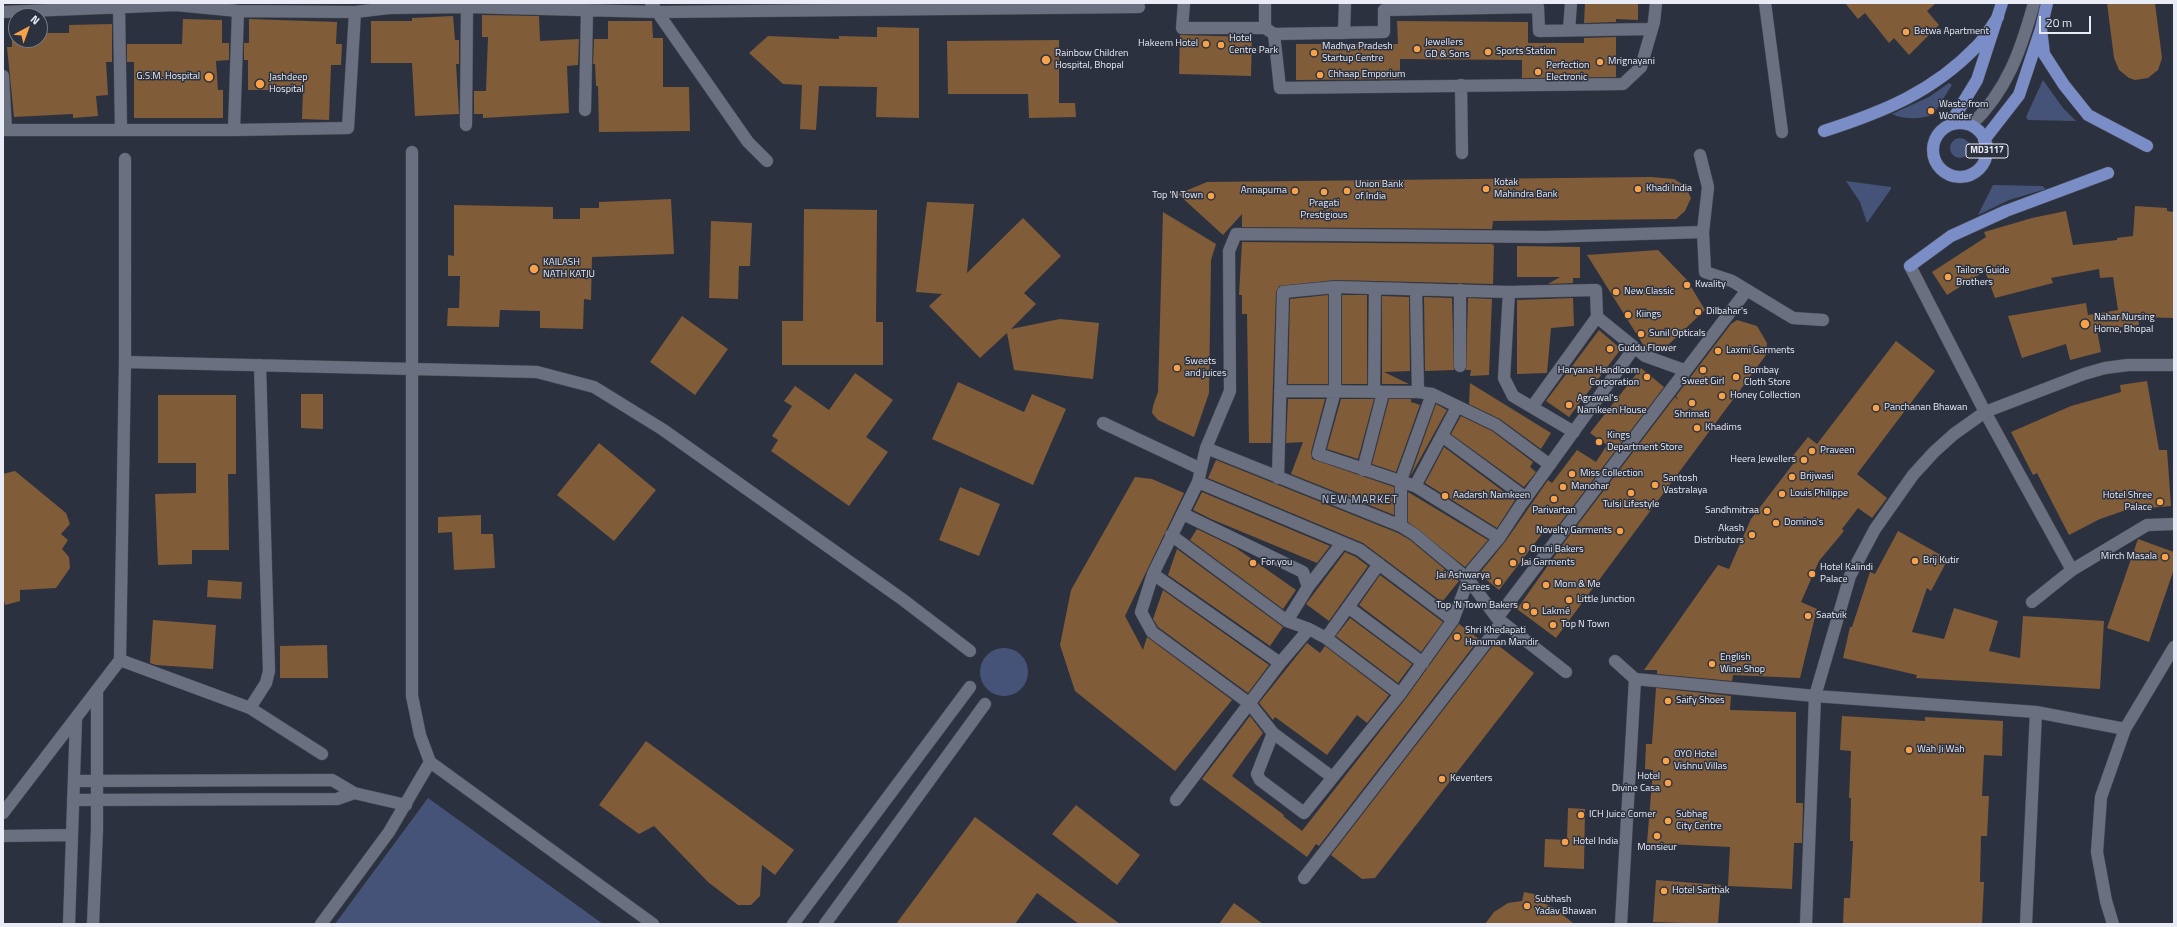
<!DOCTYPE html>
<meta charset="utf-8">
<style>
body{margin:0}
#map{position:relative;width:2177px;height:927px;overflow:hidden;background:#2c313f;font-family:"Titillium Web",sans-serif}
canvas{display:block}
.frame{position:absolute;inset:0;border:4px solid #e9ecf5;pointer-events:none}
.north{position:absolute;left:8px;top:8px;width:40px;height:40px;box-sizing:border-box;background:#2c313f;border:1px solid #787c88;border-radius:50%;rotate:41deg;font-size:11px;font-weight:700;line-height:16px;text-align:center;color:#e9ecf5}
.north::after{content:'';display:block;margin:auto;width:14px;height:18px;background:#f7a149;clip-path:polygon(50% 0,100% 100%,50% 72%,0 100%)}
.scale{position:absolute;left:2039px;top:16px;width:52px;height:18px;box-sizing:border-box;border:2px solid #e9ecf5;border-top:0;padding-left:5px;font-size:12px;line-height:14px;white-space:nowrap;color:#e9ecf5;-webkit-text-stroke:3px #2c313f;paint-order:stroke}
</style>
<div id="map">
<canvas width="2177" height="927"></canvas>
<div class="frame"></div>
<div class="north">N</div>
<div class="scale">20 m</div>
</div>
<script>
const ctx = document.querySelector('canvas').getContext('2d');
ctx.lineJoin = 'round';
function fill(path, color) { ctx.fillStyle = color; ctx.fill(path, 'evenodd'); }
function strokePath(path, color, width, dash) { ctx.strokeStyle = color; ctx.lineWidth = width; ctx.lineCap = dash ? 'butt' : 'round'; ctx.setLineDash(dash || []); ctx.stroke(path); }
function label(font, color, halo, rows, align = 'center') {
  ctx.font = font + ' "Titillium Web",sans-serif'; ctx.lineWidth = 3; ctx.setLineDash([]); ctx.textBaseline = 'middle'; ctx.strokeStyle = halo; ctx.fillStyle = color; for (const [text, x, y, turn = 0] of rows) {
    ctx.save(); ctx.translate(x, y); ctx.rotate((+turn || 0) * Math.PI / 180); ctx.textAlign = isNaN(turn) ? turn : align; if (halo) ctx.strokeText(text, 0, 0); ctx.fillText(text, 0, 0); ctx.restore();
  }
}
fill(new Path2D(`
 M2043,80L2063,108L2076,121L2028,120L2026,117Z
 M1949,83L1952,85L1950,88L1933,115C1920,119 1905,120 1892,114L1929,97Z
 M1950 148a10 10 0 1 1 20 0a10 10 0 1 1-20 0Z
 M1846,181L1891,187V189L1867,223L1860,202Z
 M1993,185L2042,186L2046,189L2009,200L1978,215Z
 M980 672a24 24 0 1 1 48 0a24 24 0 1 1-48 0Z
 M428,798L603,924H335Z`), '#465379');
fill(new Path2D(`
 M1585,3H1638V20L1616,19V22L1584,23Z
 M1845,3H1936L1927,11L1939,25L1909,55L1894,38L1889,43L1865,13L1858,19Z
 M2107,3H2155L2162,58L2158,70L2148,78L2135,80L2129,78L2119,70L2114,58Z
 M482,15L539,16L540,41L579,39L578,65L567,66L569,113L483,118V114H474V91H486L488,37H482Z
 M453,16L455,40H459V64H456L459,114L415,116L412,63H371V21H412V18Z
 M183,19L222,20V43H229V60L216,61L218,90H223V118H134V62H127V44H182Z
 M249,19L337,22L336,44H342L341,65H331L329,120L302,119L303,90H248V60H244V43H249Z
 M608,21H652L653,38H663V87H689L690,131L599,132L598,86H596L595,64H593L594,39H608Z
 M1397,21L1528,22V43H1584V38L1616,37V77L1522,78V60L1400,59V79L1296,80V44H1398Z
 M112,24V62H106L108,95L96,96L98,116L73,118V114L14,117L7,47H12V34H16V40H40V33H69V25Z
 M877,27L919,28V118L876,117L877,87L819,86L816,130L800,129L802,85L783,84L749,53L768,36L839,39V36L877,37Z
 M1180,35L1252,37L1251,76L1179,74Z
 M1059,40V103H1075L1076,117L1029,118L1028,94H948L947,41Z
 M1651,177L1674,179L1685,186L1691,198L1685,211L1676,219L1493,221L1492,229L1242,227V214L1223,235L1178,194L1207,182Z
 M671,199L674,254L592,257L591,300L584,299L583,329L540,328V311L500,310L499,327L447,326L448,308H459L460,276H448V255L454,256V205L553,207V219H580V208H599V202Z
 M927,202L974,204L967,273L1023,218L1061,256L1024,293L1036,304L1011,329L1060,319L1099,323L1093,379L1014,370L1007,333L980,358L929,306L942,294L916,292Z
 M2135,206L2167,208V211L2174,212V318L2138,317L2139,325L2097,330L2101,352L2070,360L2066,344L2022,358L2008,316L2086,303L2088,315L2118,310L2113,277L2100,278L2099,269L2051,278L2053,283L1995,298L1985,271L1947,295L1932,272L1986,237L1984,232L2032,218L2066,211L2073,245L2117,240V238L2133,236Z
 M804,209L877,210L876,322H883V365H782V321H803Z
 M1163,212L1216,244L1211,260L1209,393L1194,437L1158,420L1152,413L1153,406L1158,392Z
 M711,221L752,223L750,266H739L738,299L709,298Z
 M1242,242L1492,244L1494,246L1493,284L1335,280L1279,286L1276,292L1271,443H1249L1247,314H1242V295H1239Z
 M1517,246L1580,247V278H1573V283L1548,284L1560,277H1517Z
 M1658,250L1687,280L1705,310L1667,346L1657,352L1644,346L1587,255Z
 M1328,295V384H1288L1290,299Z
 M1342,295H1367V384H1342Z
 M1382,296L1409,297L1410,371L1384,372L1409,384H1382Z
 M1424,297L1452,298L1454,370L1425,371Z
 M1468,298L1492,299L1489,375L1470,376L1471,370H1466Z
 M1573,298L1574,326L1551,328L1547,373L1517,374V300Z
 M682,316L728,349L695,395L650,362Z
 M1737,320L1757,326L1767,343L1766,355L1556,638L1517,609L1566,540L1675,397L1678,400L1676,396L1731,324Z
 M1599,330L1621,349L1569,417L1546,401Z
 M1896,341L1935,371L1857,474L1887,498L1872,518L1858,508L1842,529L1844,531L1819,561L1801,602L1817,609L1800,678L1733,675L1732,681L1657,674V670H1644L1718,565L1729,569L1751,519L1796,460L1792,457L1808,437L1817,444Z
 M1641,368L1664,387L1554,531L1548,526L1499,590L1479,574L1505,542L1548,480L1552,483L1577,450L1596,462L1607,445L1590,433Z
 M855,373L893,400L866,437L888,452L849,506L771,451L778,440L772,436L792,406L784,401L795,386L829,410Z
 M2147,381L2159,450H2167L2171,506L2126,510L2100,519L2069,535L2037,473L2033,475L2011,432L2071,406L2121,392L2120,385Z
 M958,382L1024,412L1032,394L1066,409L1033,485L932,439Z
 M1470,383L1551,433L1541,449L1500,419L1469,404Z
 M301,394H323V429L301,428Z
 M158,395H236V474H228L229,550H192V564L158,565L155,494L196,493V463H158Z
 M1288,399H1325L1311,452L1312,459L1394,487V515L1291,474L1303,442L1286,443Z
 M1341,399H1374L1358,459L1327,449Z
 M1389,399H1411V402L1420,405L1396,472L1372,464Z
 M1436,404L1447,410L1410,477Z
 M1461,416L1492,431L1533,462L1530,467L1536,472L1524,487L1451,434Z
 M599,443L656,490L614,541L557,495Z
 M1444,447L1515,500L1497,528L1425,483Z
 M1216,460L1398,533L1410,540L1459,581L1442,602L1363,543L1208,478Z
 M15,471L66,513L70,524L61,534L68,540L62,549L69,557L70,568L56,588L20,590V601L5,605L3,596V474Z
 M1135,477L1152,479L1184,493L1125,616L1143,650L1147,637L1232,700L1175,771L1075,691L1060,645L1071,590Z
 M960,487L1000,504L979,556L939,540Z
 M1202,492L1330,546L1317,563L1211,519L1193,510Z
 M1408,492L1488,540L1465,567L1408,522Z
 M481,515V534H493L495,568L454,570L452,532L438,533V517Z
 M1197,529L1236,548L1296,590L1283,609L1190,540Z
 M1898,531L1948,559L1931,591L1927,588L1912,632L1944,639L1954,608L1998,621L1989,651L2020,658L2023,616L2104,621L2100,689L1916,678L1917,675L1843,658L1850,627H1852L1870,572L1875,574Z
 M2138,539L2174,552V569L2149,642L2107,628Z
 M1177,549L1283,627L1270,646L1168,575Z
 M1345,552L1356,557L1368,566L1329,621L1306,604Z
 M1380,575L1443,622L1421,652L1359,605Z
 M208,580L242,582L241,599L207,597Z
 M1163,590L1269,665L1248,693L1158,627L1153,619Z
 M1350,618L1412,664L1398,683L1336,636Z
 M153,620L216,625L213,669L156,665L150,663Z
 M1459,624L1479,639L1319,846L1316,844L1307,857L1202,779L1250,716L1263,733L1232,776L1284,815L1283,816L1302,831L1406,698Z
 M1307,643L1320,653L1325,646L1389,695L1367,723L1357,715L1327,755L1275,717L1273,720L1259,703Z
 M1495,643L1534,673L1375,878L1362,879L1331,855Z
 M327,645L328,678H280V646Z
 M1656,688L1731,696L1730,710L1796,712V803H1803L1802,843H1794L1792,889L1728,886L1730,847L1647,843L1653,770L1645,769L1646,744H1652Z
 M1842,716L1925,721V717L2003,721L2002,756L1984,755L1982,796H1989L1987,836H1981L1980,882H1984L1982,924H1843L1844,898H1850L1853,841H1850L1851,798H1849L1851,751L1840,750Z
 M646,741L794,850L775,875L762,865L760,896L751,905H738L708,882L654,826L639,834L599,805Z
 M1076,805L1140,855L1117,885L1052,834Z
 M1568,808L1585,809L1584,869L1544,867L1545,839L1567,840Z
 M975,817L1120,924H1079L1037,893L1015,924H896Z
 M1656,880L1721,885L1718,924L1653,922Z
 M1524,892L1544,896L1543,903L1555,908L1574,924H1485L1494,912L1508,903L1522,901Z
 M1234,903L1263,924H1219Z`), '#805c39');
const minor = new Path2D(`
 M651,3L748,142L767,161
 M1184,3L1182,28H1265L1274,34L1384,32V10L1538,7L1539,31L1651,29
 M1765,3L1782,132
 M119,7L121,129
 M3,12L176,5L238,11L355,12L389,8L467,7L658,12L1139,7
 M1265,28V3
 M1569,30L1571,3
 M1344,33L1345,3
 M1274,34L1280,88L1623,84L1641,67L1654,22L1656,3
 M3,76L6,130
 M1461,85L1462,153
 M585,110L587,10
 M466,125L467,7
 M1971,125C2007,91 2021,50 2034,3
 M3,130H234L348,128L355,12
 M234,130L238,11
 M412,152V696L420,735L430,762L653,924
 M1700,155L1708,187L1703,232L1705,272L1732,281L1793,318L1823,320
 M1910,266L1985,412L2072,570
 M1335,287V391L1318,454L1415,486L1499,538
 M1416,290L1418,392
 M1509,292L1504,378L1513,396L1574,432
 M125,362L537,372L594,387L662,429L902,599L970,651
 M1460,366V290
 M1280,391L1418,392L1432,394L1496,425L1550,465
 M1374,392L1375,290
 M1432,394L1401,480V526L1414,534L1468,579L1497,618L1566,672
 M1532,407L1597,317
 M1103,423L1201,469
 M1442,436L1526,498
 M1206,448L1401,526
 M1363,470L1383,393
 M1278,478L1283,292L1335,287L1509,292L1596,290L1597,317L1645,356L1684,370
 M1198,482L1360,550L1453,620
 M1415,486L1457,407
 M1183,514L1303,572L1308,587L1287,621
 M1171,535L1287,621L1309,629L1326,638L1400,694
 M1153,574L1280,663
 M1308,587L1342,543
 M2032,602L2072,570L2147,525L2174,524
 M1348,607L1423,663
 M1497,618L1747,290
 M1326,638L1379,564
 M120,660L250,708L322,754
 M1615,661L1635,679L1621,924
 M1635,679L1815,696L2036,712L2125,729
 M250,708L266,683L269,671L260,365
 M1273,733L1257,774L1260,780L1304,813L1400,694L1453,620L1472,570L1499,538L1520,506L1634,348
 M1332,777L1273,733L1250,704L1152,632L1141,612L1153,574L1198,482L1206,448L1230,391L1229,251L1236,234L1546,237L1703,232
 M74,781L332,780L354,793L406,805
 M73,800L337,799L354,793
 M1176,800L1280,663L1309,629
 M3,813L120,660L125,362V159
 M3,836L72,835
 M1304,878L1502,622
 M69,924L76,718
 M93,924L97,829V692
 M321,924L389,832L430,762
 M793,924L970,687
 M825,924L985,704
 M1806,924L1815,696L1850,576L1875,529L1913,475L1934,452L1954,434L1985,412L2084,374L2105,368L2128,365H2174
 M2026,924L2036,712
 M2113,924L2106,901L2097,852L2101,797L2125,729L2174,647`);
const major = new Path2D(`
 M2041,29L2044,54L2064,85L2088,115L2147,146
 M1933 150a27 27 0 1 1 54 0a27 27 0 1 1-54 0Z
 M1950,124L1977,80L2002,3
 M1824,131C1883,112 1933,92 1977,46C1985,38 1991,27 1998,17
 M1984,140L2019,95L2041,29L2047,3
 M1910,266L1951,236L2006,211L2108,173`);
strokePath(minor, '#474c57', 13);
strokePath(major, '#474c57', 13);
strokePath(minor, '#6a7080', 12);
strokePath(major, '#7a8dc6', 12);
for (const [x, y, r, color] of [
 [1906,32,4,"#f7a149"],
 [1206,44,4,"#f7a149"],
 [1221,45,4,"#f7a149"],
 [1417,49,4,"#f7a149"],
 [1488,52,4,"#f7a149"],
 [1314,53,4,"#f7a149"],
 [1046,60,5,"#f7a149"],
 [1600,62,4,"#f7a149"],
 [1538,72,4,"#f7a149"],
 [1320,75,4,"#f7a149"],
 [209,77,5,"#f7a149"],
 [260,84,5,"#f7a149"],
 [1931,111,4,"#f7a149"],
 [1486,189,4,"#f7a149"],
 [1638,189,4,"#f7a149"],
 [1295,191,4,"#f7a149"],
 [1347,191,4,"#f7a149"],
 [1324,192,4,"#f7a149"],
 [1211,196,4,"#f7a149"],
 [534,269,5,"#f7a149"],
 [1948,277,4,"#f7a149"],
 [1687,285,4,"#f7a149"],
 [1616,292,4,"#f7a149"],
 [1698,312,4,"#f7a149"],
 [1628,315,4,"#f7a149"],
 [2085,324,5,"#f7a149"],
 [1641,334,4,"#f7a149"],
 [1610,349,4,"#f7a149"],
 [1718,351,4,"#f7a149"],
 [1177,368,4,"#f7a149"],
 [1703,370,4,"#f7a149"],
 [1647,377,4,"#f7a149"],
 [1736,377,4,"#f7a149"],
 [1722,396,4,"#f7a149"],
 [1692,403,4,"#f7a149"],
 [1569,405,4,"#f7a149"],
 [1876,408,4,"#f7a149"],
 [1697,428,4,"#f7a149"],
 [1599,442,4,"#f7a149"],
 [1812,451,4,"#f7a149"],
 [1804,460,4,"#f7a149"],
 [1572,474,4,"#f7a149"],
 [1792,477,4,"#f7a149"],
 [1655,485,4,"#f7a149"],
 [1563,487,4,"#f7a149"],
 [1631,493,4,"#f7a149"],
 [1782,494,4,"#f7a149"],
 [1445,496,4,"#f7a149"],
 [1554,499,4,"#f7a149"],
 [2160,502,4,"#f7a149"],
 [1767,511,4,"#f7a149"],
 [1776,523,4,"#f7a149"],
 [1620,531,4,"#f7a149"],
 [1752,535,4,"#f7a149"],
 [1522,550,4,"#f7a149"],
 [2165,557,4,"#f7a149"],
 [1915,561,4,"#f7a149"],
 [1253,563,4,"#f7a149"],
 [1513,563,4,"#f7a149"],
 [1812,574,4,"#f7a149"],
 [1498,582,4,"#f7a149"],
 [1546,585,4,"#f7a149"],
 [1569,600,4,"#f7a149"],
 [1526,606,4,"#f7a149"],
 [1534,612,4,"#f7a149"],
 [1808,616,4,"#f7a149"],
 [1553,625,4,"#f7a149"],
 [1457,637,4,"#f7a149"],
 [1712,664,4,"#f7a149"],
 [1668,701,4,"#f7a149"],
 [1909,750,4,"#f7a149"],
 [1666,761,4,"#f7a149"],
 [1442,779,4,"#f7a149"],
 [1668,783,4,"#f7a149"],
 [1581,815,4,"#f7a149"],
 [1668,821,4,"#f7a149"],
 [1657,836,4,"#f7a149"],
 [1565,842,4,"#f7a149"],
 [1664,891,4,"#f7a149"],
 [1527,906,4,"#f7a149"]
]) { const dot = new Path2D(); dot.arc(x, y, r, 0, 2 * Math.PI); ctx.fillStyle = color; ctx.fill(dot); strokePath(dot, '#2c313f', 1.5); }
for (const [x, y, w] of [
 [1987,151,42]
]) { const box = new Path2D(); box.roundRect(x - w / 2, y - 7, w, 14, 3); ctx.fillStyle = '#2c313f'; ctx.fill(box); strokePath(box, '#e9ecf5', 1); }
label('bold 9px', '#e9ecf5', null, [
 ["MD3117",1987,151]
]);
label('10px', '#e9ecf5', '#2c313f', [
 ["Betwa Apartment",1914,32],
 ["Hotel",1229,39],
 ["Centre Park",1229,51],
 ["Jewellers",1425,43],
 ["GD & Sons",1425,55],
 ["Hakeem Hotel",1198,44,"right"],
 ["Madhya Pradesh",1322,47],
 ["Startup Centre",1322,59],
 ["Sports Station",1496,52],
 ["Rainbow Children",1055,54],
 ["Hospital, Bhopal",1055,66],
 ["Mrignayani",1608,62],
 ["Perfection",1546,66],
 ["Electronic",1546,78],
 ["Chhaap Emporium",1328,75],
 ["G.S.M. Hospital",200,77,"right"],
 ["Jashdeep",269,78],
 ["Hospital",269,90],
 ["Waste from",1939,105],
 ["Wonder",1939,117],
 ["Kotak",1494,183],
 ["Mahindra Bank",1494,195],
 ["Union Bank",1355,185],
 ["of India",1355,197],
 ["Khadi India",1646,189],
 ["Annapurna",1287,191,"right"],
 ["Top 'N Town",1203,196,"right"],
 ["Pragati",1324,204,"center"],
 ["Prestigious",1324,216,"center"],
 ["KAILASH",543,263],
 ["NATH KATJU",543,275],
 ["Tailors Guide",1956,271],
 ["Brothers",1956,283],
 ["Kwality",1695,285],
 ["New Classic",1624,292],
 ["Dilbahar's",1706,312],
 ["Kiings",1636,315],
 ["Nahar Nursing",2094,318],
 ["Home, Bhopal",2094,330],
 ["Sunil Opticals",1649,334],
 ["Guddu Flower",1618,349],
 ["Laxmi Garments",1726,351],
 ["Sweets",1185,362],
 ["and juices",1185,374],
 ["Haryana Handloom",1639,371,"right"],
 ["Corporation",1639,383,"right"],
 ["Bombay",1744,371],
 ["Cloth Store",1744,383],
 ["Sweet Girl",1703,382,"center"],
 ["Honey Collection",1730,396],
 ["Agrawal's",1577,399],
 ["Namkeen House",1577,411],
 ["Panchanan Bhawan",1884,408],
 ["Shrimati",1692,415,"center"],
 ["Khadims",1705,428],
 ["Kings",1607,436],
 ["Department Store",1607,448],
 ["Praveen",1820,451],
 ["Heera Jewellers",1796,460,"right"],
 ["Miss Collection",1580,474],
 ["Brijwasi",1800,477],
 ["Santosh",1663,479],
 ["Vastralaya",1663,491],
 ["Manohar",1571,487],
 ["Louis Philippe",1790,494],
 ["Aadarsh Namkeen",1453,496],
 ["Hotel Shree",2152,496,"right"],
 ["Palace",2152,508,"right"],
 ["Tulsi Lifestyle",1631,505,"center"],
 ["Parivartan",1554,511,"center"],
 ["Sandhmitraa",1759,511,"right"],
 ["Domino's",1784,523],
 ["Akash",1744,529,"right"],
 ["Distributors",1744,541,"right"],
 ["Novelty Garments",1612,531,"right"],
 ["Omni Bakers",1530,550],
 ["Mirch Masala",2157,557,"right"],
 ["Brij Kutir",1923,561],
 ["For you",1261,563],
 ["Jai Garments",1521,563],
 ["Hotel Kalindi",1820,568],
 ["Palace",1820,580],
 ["Jai Ashwarya",1490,576,"right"],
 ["Sarees",1490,588,"right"],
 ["Mom & Me",1554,585],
 ["Little Junction",1577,600],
 ["Top 'N Town Bakers",1518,606,"right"],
 ["Lakmé",1542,612],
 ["Saatvik",1816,616],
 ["Top N Town",1561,625],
 ["Shri Khedapati",1465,631],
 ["Hanuman Mandir",1465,643],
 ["English",1720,658],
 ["Wine Shop",1720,670],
 ["Saify Shoes",1676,701],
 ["Wah Ji Wah",1917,750],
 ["OYO Hotel",1674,755],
 ["Vishnu Villas",1674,767],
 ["Hotel",1660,777,"right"],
 ["Divine Casa",1660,789,"right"],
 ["Keventers",1450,779],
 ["ICH Juice Corner",1589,815],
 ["Subhag",1676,815],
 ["City Centre",1676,827],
 ["Hotel India",1573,842],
 ["Monsieur",1657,848,"center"],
 ["Hotel Sarthak",1672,891],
 ["Subhash",1535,900],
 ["Yadav Bhawan",1535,912]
], 'left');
ctx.letterSpacing = '1px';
label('11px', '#c4ccdd', '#2c313f', [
 ["NEW MARKET",1360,500]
]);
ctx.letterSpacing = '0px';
</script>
